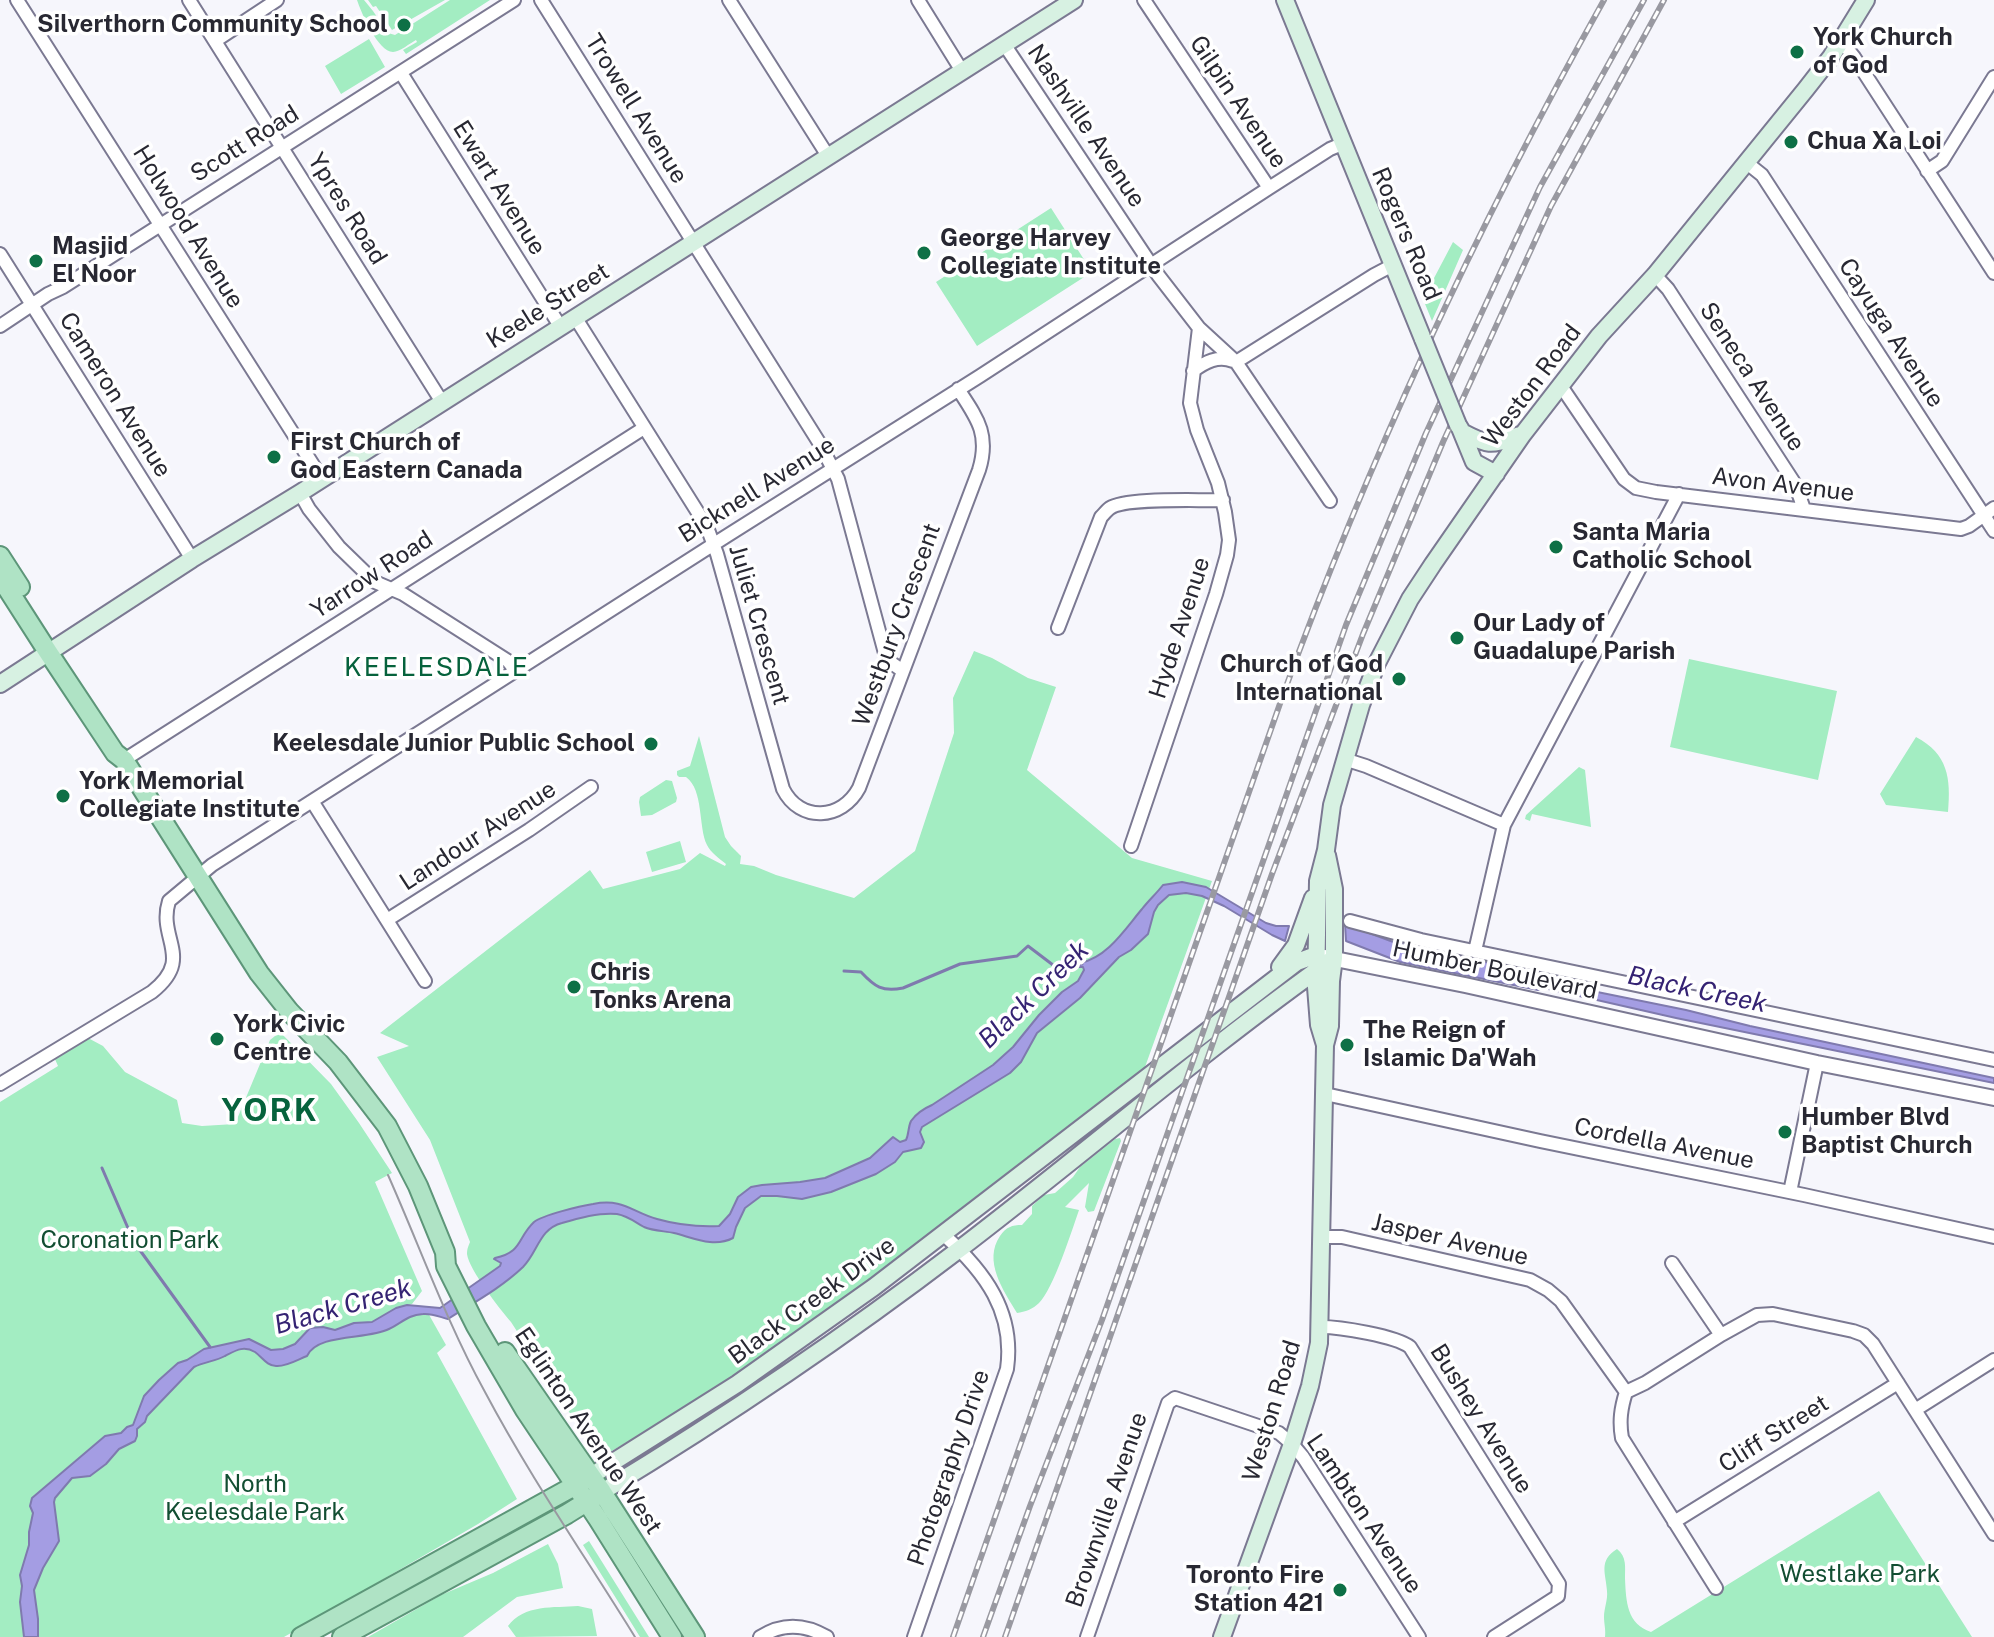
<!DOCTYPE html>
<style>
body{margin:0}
canvas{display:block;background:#f6f6fc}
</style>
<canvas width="1994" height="1637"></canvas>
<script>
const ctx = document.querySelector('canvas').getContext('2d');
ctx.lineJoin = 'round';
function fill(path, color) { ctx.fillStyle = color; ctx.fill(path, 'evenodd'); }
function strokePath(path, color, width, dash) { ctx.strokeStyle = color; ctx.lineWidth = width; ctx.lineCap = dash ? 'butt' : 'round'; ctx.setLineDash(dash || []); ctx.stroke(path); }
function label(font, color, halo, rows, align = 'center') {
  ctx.font = font + ' "Public Sans",sans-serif'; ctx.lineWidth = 7; ctx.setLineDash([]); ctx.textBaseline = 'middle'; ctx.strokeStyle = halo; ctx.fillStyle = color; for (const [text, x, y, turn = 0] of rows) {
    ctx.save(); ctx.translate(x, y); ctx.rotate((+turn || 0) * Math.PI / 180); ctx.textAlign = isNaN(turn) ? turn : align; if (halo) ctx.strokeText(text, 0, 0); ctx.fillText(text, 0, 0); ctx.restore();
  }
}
fill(new Path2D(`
 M357,0H364L373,11L388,33L395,35L450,0H490L406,54L403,50L417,42L416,40C410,43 400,52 393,52C378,52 361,12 357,0Z
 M368,0H445L392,30L376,6L373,7Z
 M369,39L385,67L341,94L325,66Z
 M1051,208L1092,272L977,346L936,282Z
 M1453,242L1463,250L1432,321L1423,299Z
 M974,651L992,658L1028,678L1056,687L1027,770L1132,858L1212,881L1145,1067L956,1212L918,1247L718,1389L610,1452L584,1435L511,1322C500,1309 469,1270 467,1254C467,1249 468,1247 470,1242L430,1140L377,1057L409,1046L380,1033L590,870L603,889L680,869L700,853L725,866L726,864C720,859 710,852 707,845C698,827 704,790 686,777H679L677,775V771L690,766L699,736L725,837L731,846L741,856L740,864L754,866L776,875L854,898L915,851L954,733L953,698Z
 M1689,659L1837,691L1818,780L1670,747Z
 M1916,737C1948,754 1951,778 1948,812L1886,805L1880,794Z
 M1579,767L1585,770L1591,827L1532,814L1530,821L1525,819L1526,815Z
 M666,780L672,781L677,798L676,802L652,815L641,816L639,802L640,797Z
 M680,841L686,862L652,872L646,852Z
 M280,1032L331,1084L359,1123L392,1173L375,1182L422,1291L412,1304L396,1308L375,1321L364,1323L387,1330C401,1320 411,1316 428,1313L446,1345L437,1353L517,1499L478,1524L284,1637H0V1102L58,1066L54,1057L88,1038L103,1046L125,1072L177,1100L182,1123L202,1126L235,1124L270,1040Z
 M1120,1138L1121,1141L1094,1211L1088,1212L1085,1207L1089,1183L1065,1207L1079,1210C1072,1230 1053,1290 1039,1303C1033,1309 1025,1312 1017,1313C1003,1290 983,1261 1000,1236C1006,1227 1012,1225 1022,1225L1032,1214V1206L1044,1195L1055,1193L1073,1177L1080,1167L1115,1139Z
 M1879,1491L1972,1637H1605C1606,1630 1604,1624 1604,1617C1604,1608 1608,1600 1607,1591C1606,1573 1598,1561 1617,1549C1627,1557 1625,1567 1625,1578C1626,1602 1627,1624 1651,1632Z
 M589,1541L649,1637H640L583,1545Z
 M548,1544L558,1564L563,1588L517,1597L463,1637H368L441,1595L493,1573Z
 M578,1606L592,1609L597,1636L516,1637L508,1626C524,1604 554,1608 578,1606Z`), '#a3edc2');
const water = new Path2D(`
 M1182,882L1206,887L1266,923L1276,926H1289L1285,941L1272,935L1224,906L1202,896L1186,893L1169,895L1158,905L1154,912L1148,934L1131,950L1119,957L1080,998L1037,1033L1021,1062L1010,1073L922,1127L920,1132L924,1142L921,1148L903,1152L895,1162L876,1174L831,1192L802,1199L777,1196H761L745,1208L736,1227L733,1238C714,1248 694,1238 674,1233C665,1231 653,1231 644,1227C635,1222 628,1216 617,1214C600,1212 578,1218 562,1223C539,1229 538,1252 523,1267C501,1288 473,1303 448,1319C440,1317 431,1313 423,1314C407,1315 402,1323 389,1329C367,1340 317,1333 307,1356C297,1360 286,1367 276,1366C267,1366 262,1357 255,1352C243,1345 235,1351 225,1356C216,1361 204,1362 194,1367L147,1416L145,1422L137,1429V1436L135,1441L119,1449L106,1464L90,1476L72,1478L55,1498L54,1502L59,1541L43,1568L34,1590L38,1619V1637H24L20,1602L22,1586L20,1575L29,1545V1532L33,1513L30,1506L32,1498L105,1436L121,1433L127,1427L133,1425L144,1396L159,1380L178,1363L187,1360L204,1349L249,1339L271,1350L283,1349L295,1344L310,1328L323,1327L335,1330L354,1323L372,1322L396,1308L407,1305L440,1308L500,1266L501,1263L494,1259L495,1258C523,1252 517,1238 534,1222C543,1215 580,1206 593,1204C623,1198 632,1212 657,1219C678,1225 698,1227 719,1226L730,1214L738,1197L751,1187L762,1185L800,1182L825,1178L870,1158L893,1137L900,1142L906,1140C909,1134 908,1127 911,1121C916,1114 925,1108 932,1105L993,1065L1013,1047L1039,1015L1062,992L1078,981L1084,970L1083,967H1079L1080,963C1108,957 1125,929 1142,909C1149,900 1156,894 1163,885Z
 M1345,924L1396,943L1495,964L1513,973L1543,981L1686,1010L1750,1026L1994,1078V1083L1676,1018L1544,988L1538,990L1400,962L1346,941Z`);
fill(water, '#a49de3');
strokePath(water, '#7f7aae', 2);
strokePath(new Path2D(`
 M844,971L861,972C875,987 882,992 903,988L960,964L1017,956L1028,946L1053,965L1082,964
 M102,1168L134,1242L210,1347`), '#7f7aae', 3);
const minor = new Path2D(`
 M17,0L322,479
 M189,0L442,402
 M541,0L820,444L838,479L886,657L890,662L903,671
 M729,0L828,156
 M918,0L962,71
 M1144,0L1269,188
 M215,41L277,0
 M1841,41L1854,57L1994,273
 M1004,44L1158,275L1199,328L1236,362L1330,501
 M401,73L560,326
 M1747,163L1762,175L1994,531
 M1927,171L1942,161L1994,77
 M0,254L192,559
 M1655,275L1668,289L1795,484L1804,509
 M575,317L707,527L717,554L783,789C800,823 842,820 859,788L979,470C990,434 977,418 958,389
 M0,326L48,294L63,287L514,0
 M1236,362L1374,275L1393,265
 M1193,371C1205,362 1218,355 1233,361
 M1561,386L1624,479L1636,488L1656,492L1961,529L1969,526L1994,508
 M300,493L309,509L339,547L375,582L403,594L508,661L515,670
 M1058,628L1101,517C1104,514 1107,510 1110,508C1126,497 1200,501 1223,500
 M1344,759L1366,766L1504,825
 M124,760L644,428
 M312,801L425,981
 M1131,846L1216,594L1227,555L1229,540L1225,512L1218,483L1197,430L1190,403L1199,328
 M387,920L529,830L591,787
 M1350,921L1421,940L1994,1060
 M1475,951L1504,825L1679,494
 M0,1084L152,992C195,958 157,939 169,901L212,865L725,537L980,376L1269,188L1330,149L1342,144
 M1325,1094L1540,1141L1804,1195L1994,1237
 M1790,1192L1817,1063
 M1322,1237H1342L1530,1280L1548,1290L1561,1301L1626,1392
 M1672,1263L1721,1335
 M1321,1327C1340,1327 1396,1336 1410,1347L1559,1584L1558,1596L1494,1637
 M1626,1392L1645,1383L1721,1335L1757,1315L1773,1314L1853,1331L1864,1335L1873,1344L1994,1534
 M1626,1392C1621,1408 1619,1421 1622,1438L1716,1588
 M1915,1410L1994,1360
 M1674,1522L1898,1383
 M760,1637C782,1623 805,1624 827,1637
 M914,1637L1007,1369C1015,1312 985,1272 944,1235
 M1087,1637L1168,1403L1175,1398L1279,1433L1292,1444L1303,1457L1419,1637`);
const tertiary = new Path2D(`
 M1325,957L1465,985L1817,1063L1994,1098`);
const secondary = new Path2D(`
 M1285,0L1423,339
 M1460,428L1474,462L1496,474
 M1462,432C1492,448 1492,444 1523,434
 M0,684L192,559L300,493L1074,0
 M1280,967L1296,945L1313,898
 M1325,1045L1319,1025L1316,987L1318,881L1326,850L1332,805L1361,705L1377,663L1410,599L1433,564L1523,434L1599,336L1655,275L1806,89L1831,57L1866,0
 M591,1476L737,1384L874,1287L1297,962L1316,955
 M602,1492C724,1418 843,1338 957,1251C1083,1155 1204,1050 1334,958
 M1222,1637L1292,1444L1310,1386L1319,1343L1325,1045L1330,1026L1331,981L1334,958V889L1327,855`);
const primary = new Path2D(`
 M0,556L20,587
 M0,577L48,652L115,753L124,760L259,973L289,1011L338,1062L387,1126L418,1186L445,1252L446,1266L476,1326L525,1410L598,1519L672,1637
 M505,1352L602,1492L695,1637
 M301,1637L585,1480
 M342,1637L567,1514L596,1496`);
strokePath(minor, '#7b7992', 16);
strokePath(tertiary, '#7b7992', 18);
strokePath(secondary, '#7b7992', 20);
strokePath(primary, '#5d9679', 22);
strokePath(minor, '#fff', 12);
strokePath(tertiary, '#fff', 14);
strokePath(secondary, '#d7f1e2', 16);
strokePath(primary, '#afe3c5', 18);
strokePath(new Path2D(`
 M388,1175C420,1247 447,1323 485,1392C530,1477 585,1556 635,1637`), '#9999a1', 2);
const rail = new Path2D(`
 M953,1637L1283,695C1370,455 1479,223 1604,0
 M983,1637L1030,1506L1102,1320L1346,625L1426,433L1540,187L1644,0
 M1005,1637L1272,874L1363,634L1443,442L1551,206L1664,0`);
strokePath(rail, '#9999a1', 6);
strokePath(rail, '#fff', 3, [9]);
const secondaryBridge = new Path2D(`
 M1423,339L1458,425`);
strokePath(secondaryBridge, '#7b7992', 20, []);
strokePath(secondaryBridge, '#d7f1e2', 16);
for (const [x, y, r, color] of [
 [404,25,8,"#0e7046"],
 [1797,52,8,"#0e7046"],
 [1791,142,8,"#0e7046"],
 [924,253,8,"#0e7046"],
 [36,261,8,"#0e7046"],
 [274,457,8,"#0e7046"],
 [1556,547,8,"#0e7046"],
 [1457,638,8,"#0e7046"],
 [1399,679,8,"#0e7046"],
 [651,744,8,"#0e7046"],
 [63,796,8,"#0e7046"],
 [574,987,8,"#0e7046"],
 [217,1039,8,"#0e7046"],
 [1347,1045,8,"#0e7046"],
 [1785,1132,8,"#0e7046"],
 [1340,1590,8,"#0e7046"]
]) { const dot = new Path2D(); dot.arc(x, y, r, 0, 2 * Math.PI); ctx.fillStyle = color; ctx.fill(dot); strokePath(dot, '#fff', 3); }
label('bold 24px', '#282832', '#fff', [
 ["Silverthorn Community School",388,25,"right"],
 ["York Church",1813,38],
 ["of God",1813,66],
 ["Chua Xa Loi",1807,142],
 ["George Harvey",940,239],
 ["Collegiate Institute",940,267],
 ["Masjid",52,247],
 ["El Noor",52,275],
 ["First Church of",290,443],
 ["God Eastern Canada",290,471],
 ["Santa Maria",1572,533],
 ["Catholic School",1572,561],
 ["Our Lady of",1473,624],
 ["Guadalupe Parish",1473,652],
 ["Church of God",1383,665,"right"],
 ["International",1383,693,"right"],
 ["Keelesdale Junior Public School",635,744,"right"],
 ["York Memorial",79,782],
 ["Collegiate Institute",79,810],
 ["Chris",590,973],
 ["Tonks Arena",590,1001],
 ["York Civic",233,1025],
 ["Centre",233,1053],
 ["The Reign of",1363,1031],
 ["Islamic Da'Wah",1363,1059],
 ["Humber Blvd",1801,1118],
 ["Baptist Church",1801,1146],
 ["Toronto Fire",1324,1576,"right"],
 ["Station 421",1324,1604,"right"]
], 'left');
label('24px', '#282832', '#fff', [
 ["Gilpin Avenue",1238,102,56],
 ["Trowell Avenue",636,109,58],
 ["Nashville Avenue",1086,126,56],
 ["Scott Road",245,144,-32],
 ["Ewart Avenue",499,188,58],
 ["Ypres Road",347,209,58],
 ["Holwood Avenue",188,227,58],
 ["Rogers Road",1406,234,67],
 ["Keele Street",548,306,-32],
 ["Cayuga Avenue",1891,333,57],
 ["Seneca Avenue",1752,377,57],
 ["Weston Road",1532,386,-53],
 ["Cameron Avenue",115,395,58],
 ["Avon Avenue",1783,485,7],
 ["Bicknell Avenue",757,490,-32],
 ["Yarrow Road",372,575,-33],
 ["Juliet Crescent",759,625,74],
 ["Westbury Crescent",897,625,-70],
 ["Hyde Avenue",1180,628,-72],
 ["Landour Avenue",478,836,-33],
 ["Humber Boulevard",1495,970,12],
 ["Cordella Avenue",1664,1144,11],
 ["Jasper Avenue",1450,1240,13],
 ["Black Creek Drive",812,1301,-36],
 ["Weston Road",1272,1411,-73],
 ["Bushey Avenue",1481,1419,58],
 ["Eglinton Avenue West",588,1431,56],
 ["Cliff Street",1774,1434,-32],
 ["Photography Drive",949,1468,-71],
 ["Brownville Avenue",1107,1510,-71],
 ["Lambton Avenue",1364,1514,56]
]);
label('24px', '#124e32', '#fff', [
 ["Coronation Park",130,1241],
 ["North",255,1485],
 ["Keelesdale Park",255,1513],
 ["Westlake Park",1860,1575]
]);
ctx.letterSpacing = '2px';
label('26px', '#06623c', '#fff', [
 ["KEELESDALE",437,668]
]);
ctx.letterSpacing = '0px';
label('italic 26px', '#352373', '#fff', [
 ["Black Creek",1697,990,12],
 ["Black Creek",1034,995,-44],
 ["Black Creek",343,1307,-16]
]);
ctx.letterSpacing = '2px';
label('bold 32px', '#06623c', '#fff', [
 ["YORK",270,1111]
]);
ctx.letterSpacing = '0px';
</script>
